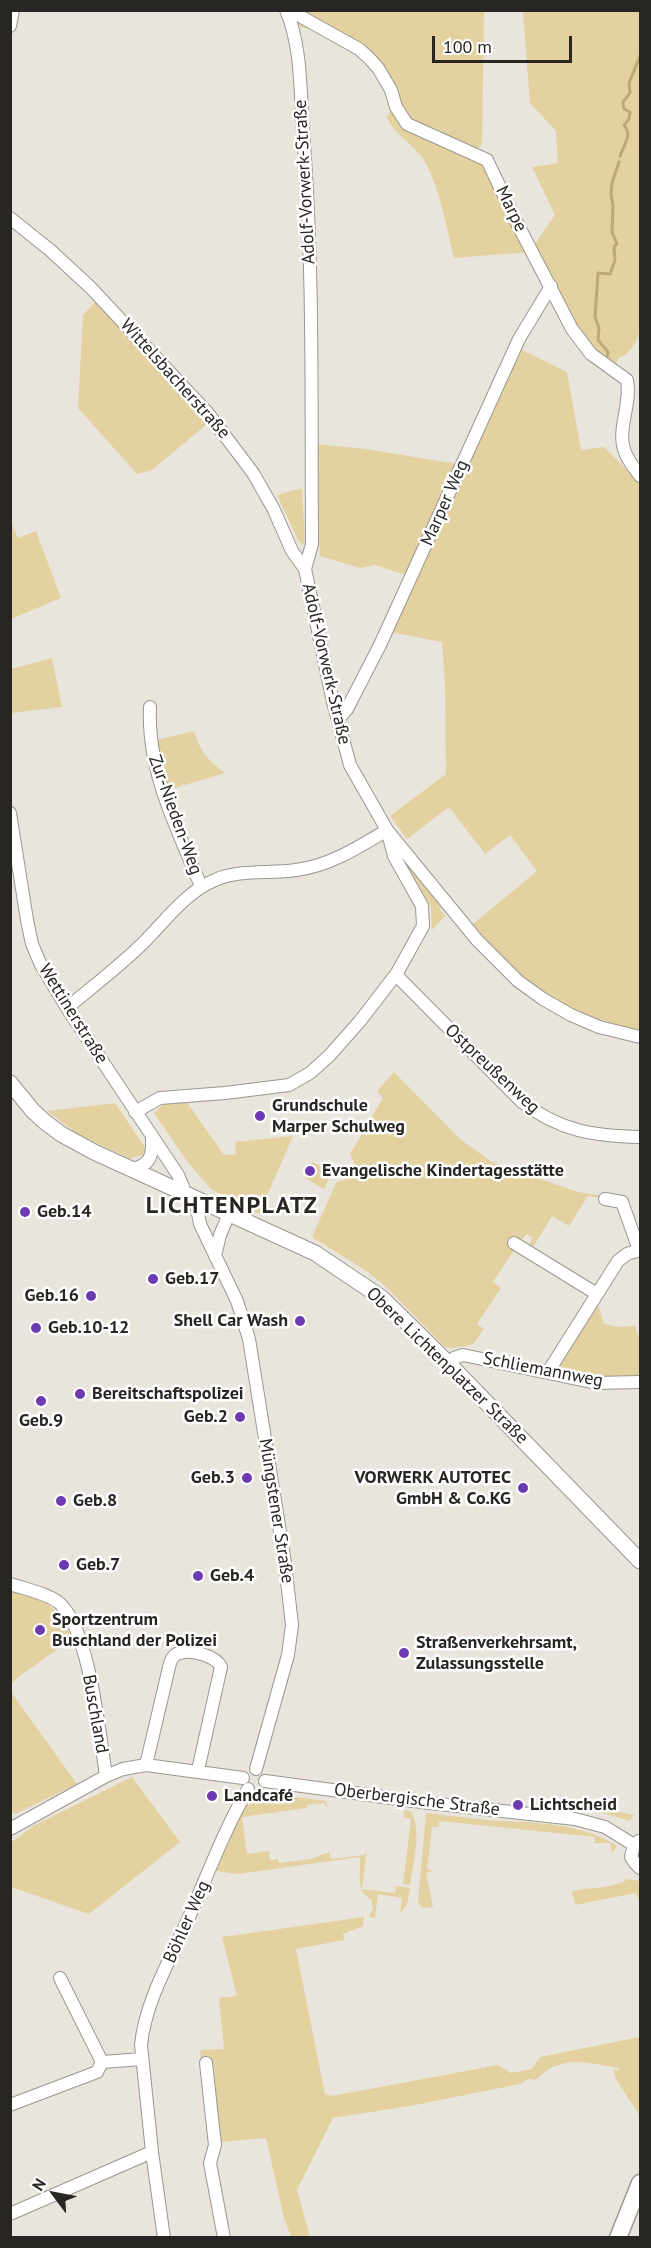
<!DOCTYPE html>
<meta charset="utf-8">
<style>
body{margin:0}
#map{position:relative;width:651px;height:2248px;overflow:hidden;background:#e9e5dd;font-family:"PT Sans",sans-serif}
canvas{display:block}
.frame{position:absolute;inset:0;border:12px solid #272623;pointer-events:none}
.north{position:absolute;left:24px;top:2164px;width:60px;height:60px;-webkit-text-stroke:4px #fff;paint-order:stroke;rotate:302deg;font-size:16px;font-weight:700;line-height:24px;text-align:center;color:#272623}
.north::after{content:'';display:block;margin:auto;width:21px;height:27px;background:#272623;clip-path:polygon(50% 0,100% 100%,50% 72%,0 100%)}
.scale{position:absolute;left:432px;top:36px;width:140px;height:27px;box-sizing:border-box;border:3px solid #272623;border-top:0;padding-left:8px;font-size:18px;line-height:21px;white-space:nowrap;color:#272623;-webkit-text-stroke:4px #fff;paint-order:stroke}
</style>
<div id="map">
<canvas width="651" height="2248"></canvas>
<div class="frame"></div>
<div class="north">N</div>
<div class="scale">100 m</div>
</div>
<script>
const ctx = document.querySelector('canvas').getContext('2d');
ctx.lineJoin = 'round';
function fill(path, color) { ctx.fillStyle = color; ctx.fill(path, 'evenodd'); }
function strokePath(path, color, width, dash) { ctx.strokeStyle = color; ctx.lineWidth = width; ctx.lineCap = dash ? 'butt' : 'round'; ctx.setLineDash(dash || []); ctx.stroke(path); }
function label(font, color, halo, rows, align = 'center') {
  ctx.font = font + ' "PT Sans",sans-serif'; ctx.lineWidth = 5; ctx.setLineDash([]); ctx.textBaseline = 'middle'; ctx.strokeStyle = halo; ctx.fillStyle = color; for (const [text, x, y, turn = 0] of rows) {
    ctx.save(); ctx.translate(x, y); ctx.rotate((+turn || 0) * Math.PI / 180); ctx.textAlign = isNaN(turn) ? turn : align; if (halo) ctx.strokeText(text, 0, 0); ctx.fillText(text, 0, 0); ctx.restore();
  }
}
fill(new Path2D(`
 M293,11H484L482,144L472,157L484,166L530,251L555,215L532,167L558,163L556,131L530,103L523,11H640V330C636,343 632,353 618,358L616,366L593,350L530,252L454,258C447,230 439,183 423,159C413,143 394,135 387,117L394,105C390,97 387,87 382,79C365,54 330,32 300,27Z
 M95,302L207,424L152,470L137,474L78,408L83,315Z
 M514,346L567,372L581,450L604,447L640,484V1031C561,1012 524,987 473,924L537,871L510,835L485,854L449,807L407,839L390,816L446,774L445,682L442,642L390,632L415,578L375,565L360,568L320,556L315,444L366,449L458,464Z
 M302,488L305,540L303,545L299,542L277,495Z
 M11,522L18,538L36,531L61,598L11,619Z
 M52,658L62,707L11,713V669Z
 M194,731C201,753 207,759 225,773L168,790L156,740Z
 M407,865L441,907L440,910L445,916L432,930L431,907Z
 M394,1072L461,1140L492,1162L578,1192L604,1196L603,1198L588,1196L569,1226L552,1216L532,1249L529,1246L532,1237L527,1234L520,1241L493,1282L501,1288L477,1324L484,1329C473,1344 477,1345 458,1347C452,1348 449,1349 444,1346L385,1286L368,1272L312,1237L336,1183L360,1174L350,1154L383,1098L377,1091Z
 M186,1101L224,1155L236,1154L235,1142L293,1136L259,1214L211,1189L189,1164L154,1113L164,1104Z
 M115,1103L144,1146L146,1153L140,1156L132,1157L130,1159L78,1134L47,1111Z
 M312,1162L333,1171L324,1189L305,1178Z
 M597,1301L604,1324L619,1327L635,1326L640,1341V1377L602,1379L559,1369L557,1365Z
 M11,1590C45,1602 58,1602 72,1639L18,1677L11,1685Z
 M11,1692L77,1784L15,1814L10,1810Z
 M132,1777L180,1842L89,1914L11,1887L10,1843L13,1841L33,1826Z
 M266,1793L326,1801L328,1808L324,1803L307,1805V1808L242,1817L247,1854L269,1851L270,1860L278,1859L279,1863L311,1859L329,1852L331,1859L365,1855L367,1848L362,1889L395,1893L396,1886L410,1888L407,1905L400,1913L402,1898L378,1894L375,1918L369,1917L373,1908L371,1899C355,1892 361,1872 360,1857L238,1874L215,1871L229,1833L245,1803L249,1805L256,1797Z
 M547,1800L580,1804L634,1815L630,1821L596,1811L550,1804Z
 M404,1810L410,1811C423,1830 413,1863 410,1885L403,1884L411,1819L404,1817Z
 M426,1813C446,1815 466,1818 486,1820C530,1823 578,1821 617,1846L612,1853L610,1843H594L595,1837L439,1821L438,1827H432L427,1869L433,1871L426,1873L433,1907L423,1908L418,1903Z
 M628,1879L640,1881V1899H638L636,1893L575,1905L572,1891C590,1887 613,1889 628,1879Z
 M364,1917L363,1926L343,1934L344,1940L296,1949L325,2094L332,2096L482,2068L484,2070V2067L498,2065L511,2073L532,2069L540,2057L640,2037V2116L616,2079L614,2070H619V2068C589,2064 561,2053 536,2080L529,2079L520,2084L410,2106L333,2118L297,2190L310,2237H291L284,2218L266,2138L211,2143L200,2050L224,2049L219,1998L237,1996L222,1937Z`), '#e3d1a0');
strokePath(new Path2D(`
 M620,156C623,146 633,135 624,125L629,119L630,112L624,109L623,102L630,93L629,83L640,56
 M607,357L608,352L598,340L599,328L595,317L598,273L610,274L615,260L614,247L617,244L612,232L613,206L611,194L612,183L619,162`), '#bea972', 3);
const minor = new Path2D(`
 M286,10C302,47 300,92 303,131C314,268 311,407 312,544L305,569L333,702L350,765L387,830L477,940L518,981L543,999L571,1015L599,1027L640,1037
 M289,10L359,49L369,58L378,68L391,90L396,107L407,124L487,160L518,225L572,329L591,354L627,380C632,404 616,430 625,452C628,461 635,469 640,476
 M10,26L13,10
 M10,218L50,250L91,288L207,412L253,473L273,508L292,551L305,569
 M150,707C147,771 177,829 201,886
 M337,717L342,715L347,709L380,645L519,339L551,286
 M10,813L27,920L32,944L41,965L67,1008L178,1175L186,1194
 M396,975L522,1102C560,1131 594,1136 640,1137
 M67,1008C91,988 117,968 140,946C163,924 185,892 215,880C239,869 270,874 296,870C329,866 359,847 387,830
 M135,1112L160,1098L225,1093L289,1085L310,1073L329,1056L360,1021L397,973L423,926L422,906L394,856L389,837
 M131,1169C150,1166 153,1156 152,1138
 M195,1198L200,1224L237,1301L249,1339L285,1563L292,1625L288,1655L256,1769
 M605,1199L622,1202L639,1250
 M514,1243L597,1294
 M215,1256L220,1235L229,1214
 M449,1364L454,1358L463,1355L596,1383L640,1382
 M548,1372L618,1261L627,1254L640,1250
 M10,1584C25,1589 46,1593 58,1602C89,1625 100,1737 106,1776
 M146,1765L170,1663C172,1658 174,1654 180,1653C191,1649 216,1656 221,1667L198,1770
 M265,1781L421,1802L575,1819L605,1827L634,1845
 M10,1829L106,1776L123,1769L146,1765L243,1778
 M639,1841L634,1845L631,1857L635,1863L640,1868
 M60,1978L102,2062
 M206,2063L215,2145L210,2163L224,2238
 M10,2105L97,2072L102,2062L142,2059
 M10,2214L152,2152
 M164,2238L152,2152L141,2045C145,2003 169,1962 186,1924C206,1879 223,1832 248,1789`);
const major = new Path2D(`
 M10,1083L33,1111L45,1122L61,1134L94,1152L315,1253L382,1298L449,1364L640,1561`);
const highway = new Path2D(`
 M618,2238L640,2183`);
strokePath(minor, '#9a9790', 14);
strokePath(major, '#9a9790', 17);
strokePath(highway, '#9a9790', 19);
strokePath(minor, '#fff', 12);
strokePath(major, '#fff', 15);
strokePath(highway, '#fff', 16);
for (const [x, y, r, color] of [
 [260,1116,6,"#6e3ab1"],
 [310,1171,6,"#6e3ab1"],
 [25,1212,6,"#6e3ab1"],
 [153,1279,6,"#6e3ab1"],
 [91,1296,6,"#6e3ab1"],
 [300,1321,6,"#6e3ab1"],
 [36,1328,6,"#6e3ab1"],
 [80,1394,6,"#6e3ab1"],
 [41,1401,6,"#6e3ab1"],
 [240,1417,6,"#6e3ab1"],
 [247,1478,6,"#6e3ab1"],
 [523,1488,6,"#6e3ab1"],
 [61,1501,6,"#6e3ab1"],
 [64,1565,6,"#6e3ab1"],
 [198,1576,6,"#6e3ab1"],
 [40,1630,6,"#6e3ab1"],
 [404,1653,6,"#6e3ab1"],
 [212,1796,6,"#6e3ab1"],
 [518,1805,6,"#6e3ab1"]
]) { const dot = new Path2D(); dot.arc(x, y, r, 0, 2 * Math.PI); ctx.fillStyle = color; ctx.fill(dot); strokePath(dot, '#fff', 2); }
label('18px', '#272623', '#fff', [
 ["Adolf-Vorwerk-Straße",305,182,-93],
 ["Marpe",511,209,64],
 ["Wittelsbacherstraße",175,379,48],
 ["Marper Weg",445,503,-66],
 ["Adolf-Vorwerk-Straße",326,664,77],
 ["Zur-Nieden-Weg",175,815,70],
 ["Wettinerstraße",73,1014,58],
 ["Ostpreußenweg",492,1069,43],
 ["Obere Lichtenplatzer Straße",447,1366,44],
 ["Schliemannweg",543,1370,11],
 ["Müngstener Straße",276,1511,81],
 ["Buschland",95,1714,80],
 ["Oberbergische Straße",417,1800,7],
 ["Böhler Weg",187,1922,-66]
]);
label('bold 18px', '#272623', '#fff', [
 ["Grundschule",272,1106],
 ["Marper Schulweg",272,1127],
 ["Evangelische Kindertagesstätte",322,1171],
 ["Geb.14",37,1212],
 ["Geb.17",165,1279],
 ["Geb.16",79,1296,"right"],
 ["Shell Car Wash",288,1321,"right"],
 ["Geb.10-12",48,1328],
 ["Bereitschaftspolizei",92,1394],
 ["Geb.2",228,1417,"right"],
 ["Geb.9",41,1421,"center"],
 ["Geb.3",235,1478,"right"],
 ["VORWERK AUTOTEC",511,1478,"right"],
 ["GmbH & Co.KG",511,1499,"right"],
 ["Geb.8",73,1501],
 ["Geb.7",76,1565],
 ["Geb.4",210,1576],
 ["Sportzentrum",52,1620],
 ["Buschland der Polizei",52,1641],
 ["Straßenverkehrsamt,",416,1643],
 ["Zulassungsstelle",416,1664],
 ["Landcafé",224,1796],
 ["Lichtscheid",530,1805]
], 'left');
ctx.letterSpacing = '1.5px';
label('bold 24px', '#272623', '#fff', [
 ["LICHTENPLATZ",232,1206]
]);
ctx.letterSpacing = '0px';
</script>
